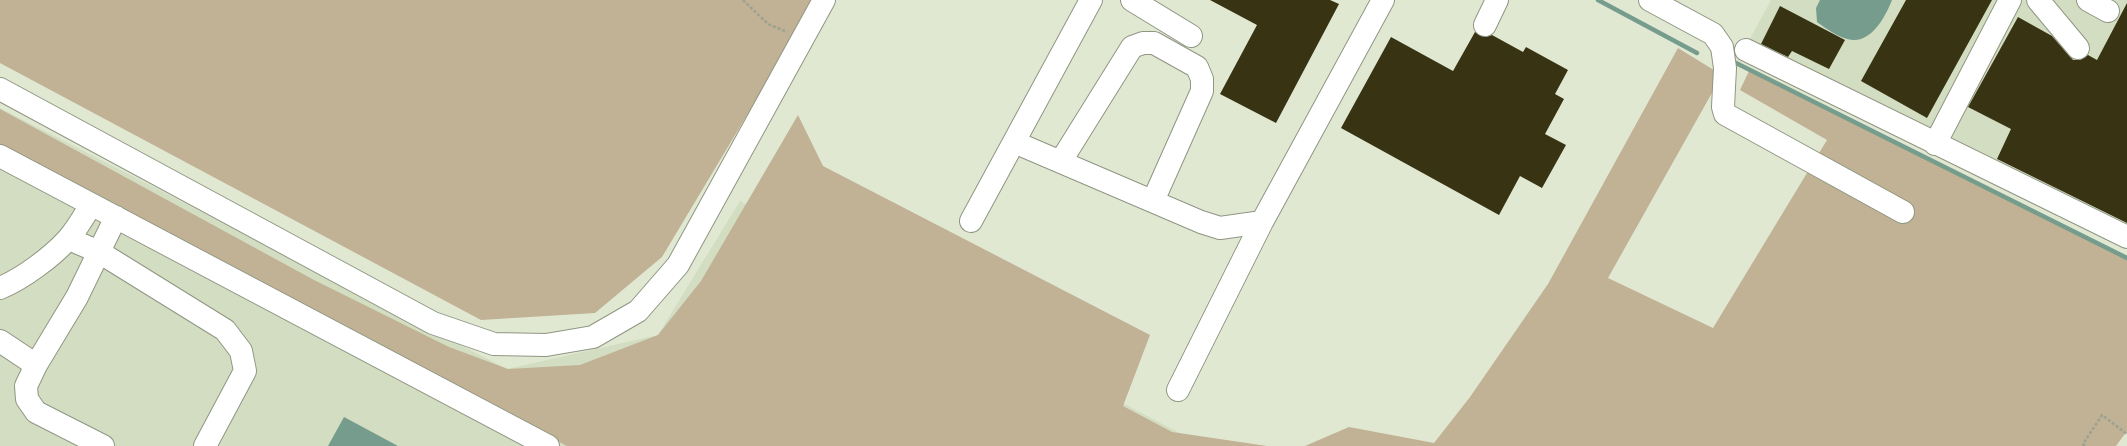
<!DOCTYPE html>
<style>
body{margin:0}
canvas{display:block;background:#e0e8d2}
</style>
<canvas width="2127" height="446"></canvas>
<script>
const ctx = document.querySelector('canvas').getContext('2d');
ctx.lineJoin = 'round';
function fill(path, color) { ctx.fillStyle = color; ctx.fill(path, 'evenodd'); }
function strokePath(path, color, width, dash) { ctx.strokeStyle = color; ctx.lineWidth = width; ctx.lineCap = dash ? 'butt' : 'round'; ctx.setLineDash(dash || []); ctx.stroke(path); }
fill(new Path2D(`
 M1771,0H2127V248L1740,57Z
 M0,108L507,369L658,335L740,201L1204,446H0Z`), '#d2ddc2');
fill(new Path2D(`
 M0,0H813L795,35L662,257L595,313L481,320L0,63Z
 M1678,48L1722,75L1608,278L1713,328L1827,140L1740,90L1749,71L2127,257V431L2116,446H1305L1349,427L1434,443L1470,397L1548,284Z
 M0,109L314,280L449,347L508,369L580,365L658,335L701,281L798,115L823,166L1150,335L1123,406L1172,432L1267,446H567L0,148Z`), '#c1b195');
fill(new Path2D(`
 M1820,0H1892C1886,15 1873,41 1853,40C1840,39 1827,29 1817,22L1816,8Z
 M344,417L398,446H328Z`), '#759c8c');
strokePath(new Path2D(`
 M1598,0L1697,53
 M1734,62L2127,258`), '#759c8c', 4.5);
fill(new Path2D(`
 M1210,0H1330L1339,4L1276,123L1220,94L1257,25Z
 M1906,0H1992L1927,118L1861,81Z
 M2127,3V223L1997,159L2011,129L1968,107L2018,17L2052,36L2073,60H2080L2088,55L2097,60Z
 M1780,6L1845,40L1829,69L1792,51L1788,57L1761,44Z
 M1475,32L1486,37L1492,35L1523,52L1526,47L1568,70L1555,94L1564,99L1545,134L1566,145L1542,188L1520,176L1499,215L1341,128L1391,37L1453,71Z`), '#373313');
const minor = new Path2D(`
 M1132,0L1191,36
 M1650,0L1713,34L1722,47L1725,68L1723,107L1725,114L1903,212
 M2038,0L2078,48
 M2088,0L2108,11
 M1485,25L1497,0
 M1746,50L2127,237
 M0,89L433,323L494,344L546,345L593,337L638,311L678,265L824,0
 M1014,142L1201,222L1220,228L1262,222
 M1935,144L2010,0
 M0,156L548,446
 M1061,161L1132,47L1143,43H1154L1197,67L1202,79V91L1153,201
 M971,221L1091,0
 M69,239L99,252L225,330L241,351L245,371L205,446
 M0,288C22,279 52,257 68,239C77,229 84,216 91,205
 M0,341L36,365
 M1178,390L1262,222L1383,0
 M103,446L36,412L27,399L26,386L36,365L77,297L116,217`);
strokePath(minor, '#8f9683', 24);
strokePath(new Path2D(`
 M743,0L768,24L787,32
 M2085,446L2083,444L2102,415L2127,434`), '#9ca291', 2.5, [3, 2]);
strokePath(minor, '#fff', 22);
</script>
